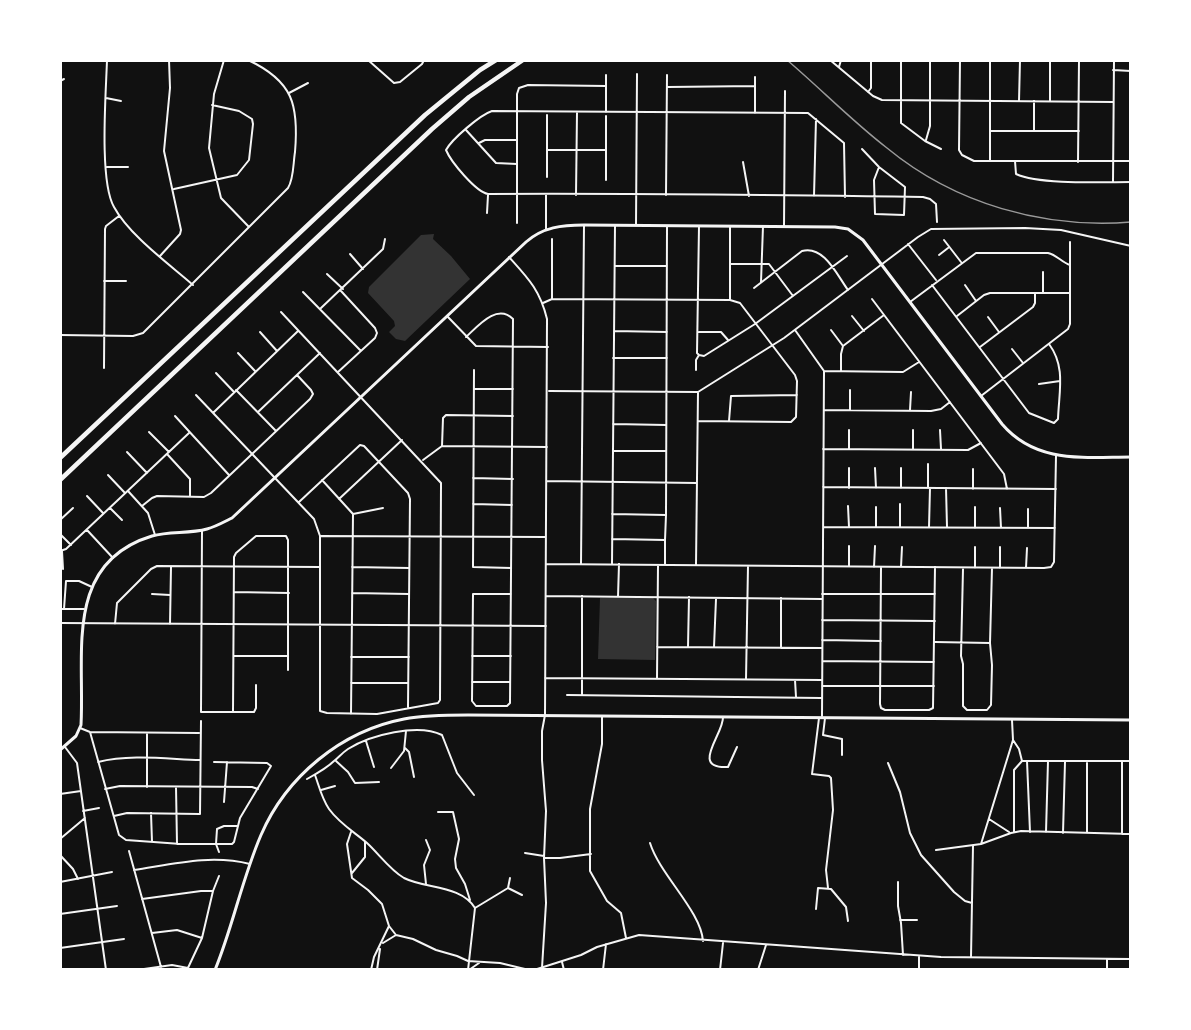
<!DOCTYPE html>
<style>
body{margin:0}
#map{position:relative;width:1191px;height:1030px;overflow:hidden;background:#111;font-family:Karla,sans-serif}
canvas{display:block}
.frame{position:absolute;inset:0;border:62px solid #fff;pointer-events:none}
</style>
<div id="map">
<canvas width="1191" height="1030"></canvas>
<div class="frame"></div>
</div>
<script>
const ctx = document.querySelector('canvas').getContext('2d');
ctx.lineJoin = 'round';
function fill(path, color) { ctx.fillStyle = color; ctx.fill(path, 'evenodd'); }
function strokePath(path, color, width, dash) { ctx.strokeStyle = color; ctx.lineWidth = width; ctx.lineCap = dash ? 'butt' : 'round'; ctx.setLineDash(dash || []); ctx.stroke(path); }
fill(new Path2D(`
 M434,234L433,239L451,256L470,279L405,341L396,339L389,332L395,326L394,321L368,293L369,287L421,235Z
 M600,598H653L656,601L655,660L598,659Z`), '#333');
strokePath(new Path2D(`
 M107,60C106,93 99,181 114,207C129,235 169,264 193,285
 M224,60L214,94L209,148L221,198L249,227
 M368,60L394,83L400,82L422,64L424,60
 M830,60L873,96L882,100L1113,102
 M901,60V123L925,141L941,149
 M960,60L959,150L962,155L974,161H1131
 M839,67L841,60
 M1113,70L1131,71
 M60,81L64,79
 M668,87L755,86
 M868,92L871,88V60
 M289,93L308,83
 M106,98L121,101
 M1019,101L1020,60
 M1050,101V60
 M606,112V75
 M755,113V77
 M606,116V180
 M466,130L496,163L517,164
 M990,131H1079
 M1034,131V101
 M926,140L930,126V60
 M479,143L485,140H517
 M862,149L879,167L905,187L904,215L875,214L874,180L879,167
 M547,150H606
 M990,161V60
 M1015,161L1016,174C1040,185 1103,182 1131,182
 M743,162L749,196
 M1078,162L1079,60
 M107,167H128
 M547,177V115
 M1113,182L1114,60
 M174,189L237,175L249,160L253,124L252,119L239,111L212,105
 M546,194V229
 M576,195L577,112
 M666,195L667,75
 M814,196L816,119
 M845,197L844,143L808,113L492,111C480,115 452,139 446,150C451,162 476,192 488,194C633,193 778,195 923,197L930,199L936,204L937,222
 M487,213L488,195
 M517,223V94L519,88L528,85L606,86
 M636,224L637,74
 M784,227L785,91
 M944,240L961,262
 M908,244L936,280
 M350,254L363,269
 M939,255L948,248
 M160,256L180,234L181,230L164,151L170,88L169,60
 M509,257C528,278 540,290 547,319L545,715L542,731V760L546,811L544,858L546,903L542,968
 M730,264H769L793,296
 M616,266H667
 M1043,272V293
 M327,274L343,289
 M104,281H126
 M761,282L763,226
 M932,285L1029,413L1054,423L1058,419C1059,391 1066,367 1049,344
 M965,285L976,301
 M754,288L802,251C824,245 837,275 848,290
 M303,292L360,350
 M552,299V239
 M872,299L1004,474L1007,489
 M730,300V226
 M910,302L976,253H1048C1057,255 1061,262 1070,265
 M543,303L552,299L730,300L740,303L795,375L797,381L796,417L791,422L698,421
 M321,308L383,249L385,239
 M447,316L476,346L548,347
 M852,316L864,331
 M957,316L984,295L990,293H1070
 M988,317L999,332
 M795,330L824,371
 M831,330L843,346
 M614,331L667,332
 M260,332L277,351
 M699,332H721L728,340
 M60,335L133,336L143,333L288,188C294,178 293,164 295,152C299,105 293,81 248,60
 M466,337C478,326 497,303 513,319L510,703L507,706H476L472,701L473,594H511
 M980,347L1033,307L1035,303V293
 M1012,349L1023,363
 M238,353L255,371
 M699,355L704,356L755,324L847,256
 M613,358H667
 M104,368L105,229L106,226L119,216
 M474,370L473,567L511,568
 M696,370V360L699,355L697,353L699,226
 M824,371L903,372L919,362
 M841,371V354L843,346L884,315
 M338,372L375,338L377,333L375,328L341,291
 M216,373L234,392
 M1039,384L1060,381
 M474,389H513
 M236,390L276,431
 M549,391L698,392L784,338L918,237L931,229L1025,228L1061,230L1131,246
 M196,395L314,519L320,536V711L327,713L377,714L438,703L440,700L441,483L281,312
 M981,396L1068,329L1070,324V242
 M824,410L931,411L941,409L950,402
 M850,410V390
 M910,410L911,392
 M214,412L298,331
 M258,412L320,353
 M175,416L229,475
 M729,421L731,396L797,395
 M613,424L666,425
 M913,430V449
 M940,430L941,449
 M149,432L169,452
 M442,446L443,418L446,415L513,416
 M823,449L968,450L981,443
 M849,449V430
 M613,451H666
 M127,452L147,473
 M167,454L190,479V496
 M423,460L442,446L547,447
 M875,468L876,488
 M901,468V488
 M973,469V489
 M108,475L125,493
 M473,478L513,479
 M322,480L353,514L351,714
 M547,481L697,483
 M823,487L1056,489
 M849,488V468
 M928,488V464
 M946,488L947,527
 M128,491L148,513L155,535
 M87,496L103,513
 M339,499L402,440
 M299,502L360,445L364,446L408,493L410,499L408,707
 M473,504L512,505
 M900,504V527
 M142,506L152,498L157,496L204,497L211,493L310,399L313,394L311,390L297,375
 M848,506L849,527
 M876,507V527
 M975,507V528
 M110,508L122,520
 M1000,508L1001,528
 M1028,509V528
 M353,514L383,508
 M612,514L666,515L667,226
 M60,520L73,508
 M824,527L1055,528
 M929,527L930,488
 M87,530L113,558
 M202,530L201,712H254L256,708V685
 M60,534L71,545
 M321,536L546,537
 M612,539L665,540V565
 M665,540L666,515
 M1000,547V568
 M60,551L66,549L189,433
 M62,551L63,569
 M546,564L1044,568L1051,567L1054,562L1056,456
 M581,564L584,225
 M612,564L615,225
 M696,565L698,392
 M849,566V546
 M352,567L409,568
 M874,567L875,546
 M881,567L880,704L881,708L885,710H929L933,708L935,567
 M901,567L902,547
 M975,568V547
 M1026,568L1027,548
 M963,569L961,656L963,664V706L967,710H987L991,705L992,665L990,643L992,568
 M234,592L289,593
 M352,593L409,594
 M152,594L170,595
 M822,594H935
 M546,596L822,599
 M618,597L619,564
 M781,598V648
 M60,609H84
 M64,609L66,581H79L92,587
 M822,620L935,621
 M60,623L546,626
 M115,624L117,603L151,569L157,566L320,567
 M170,624L171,567
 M822,640L881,641
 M935,642L990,643
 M657,647L822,648
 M688,647L689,597
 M714,647L716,599
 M234,656H288
 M472,656H511
 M351,657H409
 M823,661L934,662
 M545,678L822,680
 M657,678L658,565
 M746,679L748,566
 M795,680L796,697
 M472,682H510
 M351,683H408
 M822,686H934
 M567,695L821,698
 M582,695V596
 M233,712L234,557L236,553L256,536H286L288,540V670
 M822,716L824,371
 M602,717V744L590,809V871L607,901L621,913L626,938
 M723,717C724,734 689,769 728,767L737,747
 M819,718L812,774L829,776L831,778L833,810L826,870L828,888
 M825,718L823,735L842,739V755
 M80,728L90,732L199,733
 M90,732L119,835L126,840L181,844H232L234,842L240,818L271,766L267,763L214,762
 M147,733V787
 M1013,740L1019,749L1022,761
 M366,741L374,767
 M65,747L77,763L106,970
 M405,748L409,752L414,777
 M336,761L348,772L355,783L379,782
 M1027,761L1030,832
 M98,762C130,754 167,759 200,760
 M1122,762V834
 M888,763L900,792L910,833L921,855L954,892L965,901L972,903
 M391,768L404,751L406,731
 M315,775C319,786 322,799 329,809C339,823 354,832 367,843C379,854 390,870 404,878C426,889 461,885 475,908L468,970
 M307,779C316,774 327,768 334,761C339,757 342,753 348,749C370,735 418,723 442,735L457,773L474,795
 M176,787L177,844
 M105,789L120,786L252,787L258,789
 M321,790L335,786
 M60,794L81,791
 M224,802L227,762
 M83,811L99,808
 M438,812H453L459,839L455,859L456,868L465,884L470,900
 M151,813L152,842
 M114,816L127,813L200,814L201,721
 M989,819L1009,832
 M351,832L347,844L352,878L368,890L382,904L389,926L396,935L413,939L436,950L457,956L468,961L500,963L529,970
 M1014,832V770L1022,761H1131
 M1046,832L1048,761
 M1063,833L1065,762
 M1087,833V763
 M60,839L85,818
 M426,840L430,850L424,865L426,884
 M650,843C660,875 701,911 703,941
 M981,844L1013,740L1012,720
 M936,850L981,844L1011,833L1021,831L1131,834
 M129,851L161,967
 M219,852L216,844L217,829L224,826H238
 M525,853L544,856
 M60,855L73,869L78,879
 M544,858H560L591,854
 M134,870C173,864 211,854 250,864
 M352,873L365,857V842
 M60,882L112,872
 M898,882V906L901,923L903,955
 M508,888L522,895
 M508,888L510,878
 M142,899L201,891H213
 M475,908L508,888
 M816,909L818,888L831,889L846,907L848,921
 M60,914L117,906
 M900,920H917
 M152,933L177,930L202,938
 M383,943L396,935
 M60,948L124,939
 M919,956V970
 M971,957L973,846
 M562,962L564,970
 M137,970L172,965L188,968
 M187,970L202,938L213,891L219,876
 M371,970L374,957L389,926
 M377,970L380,949
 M469,970L479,963
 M534,970L581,955L597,947L639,935L941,957L1131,959
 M603,970L606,944
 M720,970L723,943
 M758,970L766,945
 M1107,970V959`), '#f5f5f5', 2);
strokePath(new Path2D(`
 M60,750L76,736L81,725C85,654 63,563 152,536C170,531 189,534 207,529C215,527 224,522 232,518L526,242C543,227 562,225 584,225L835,227L848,229L863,240L1002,424C1036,464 1084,457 1131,457
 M215,970C233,926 242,879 261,835C286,777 341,731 404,719C425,715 447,715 468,715L1131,720`), '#f5f5f5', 3);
strokePath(new Path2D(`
 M60,458L425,115L480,70L496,60
 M60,480L432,129L469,97L523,60`), '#f5f5f5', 4.5);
strokePath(new Path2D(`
 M787,60C821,89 852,121 887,148C955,204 1044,229 1131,222`), '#9a9a9a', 1.5);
</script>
